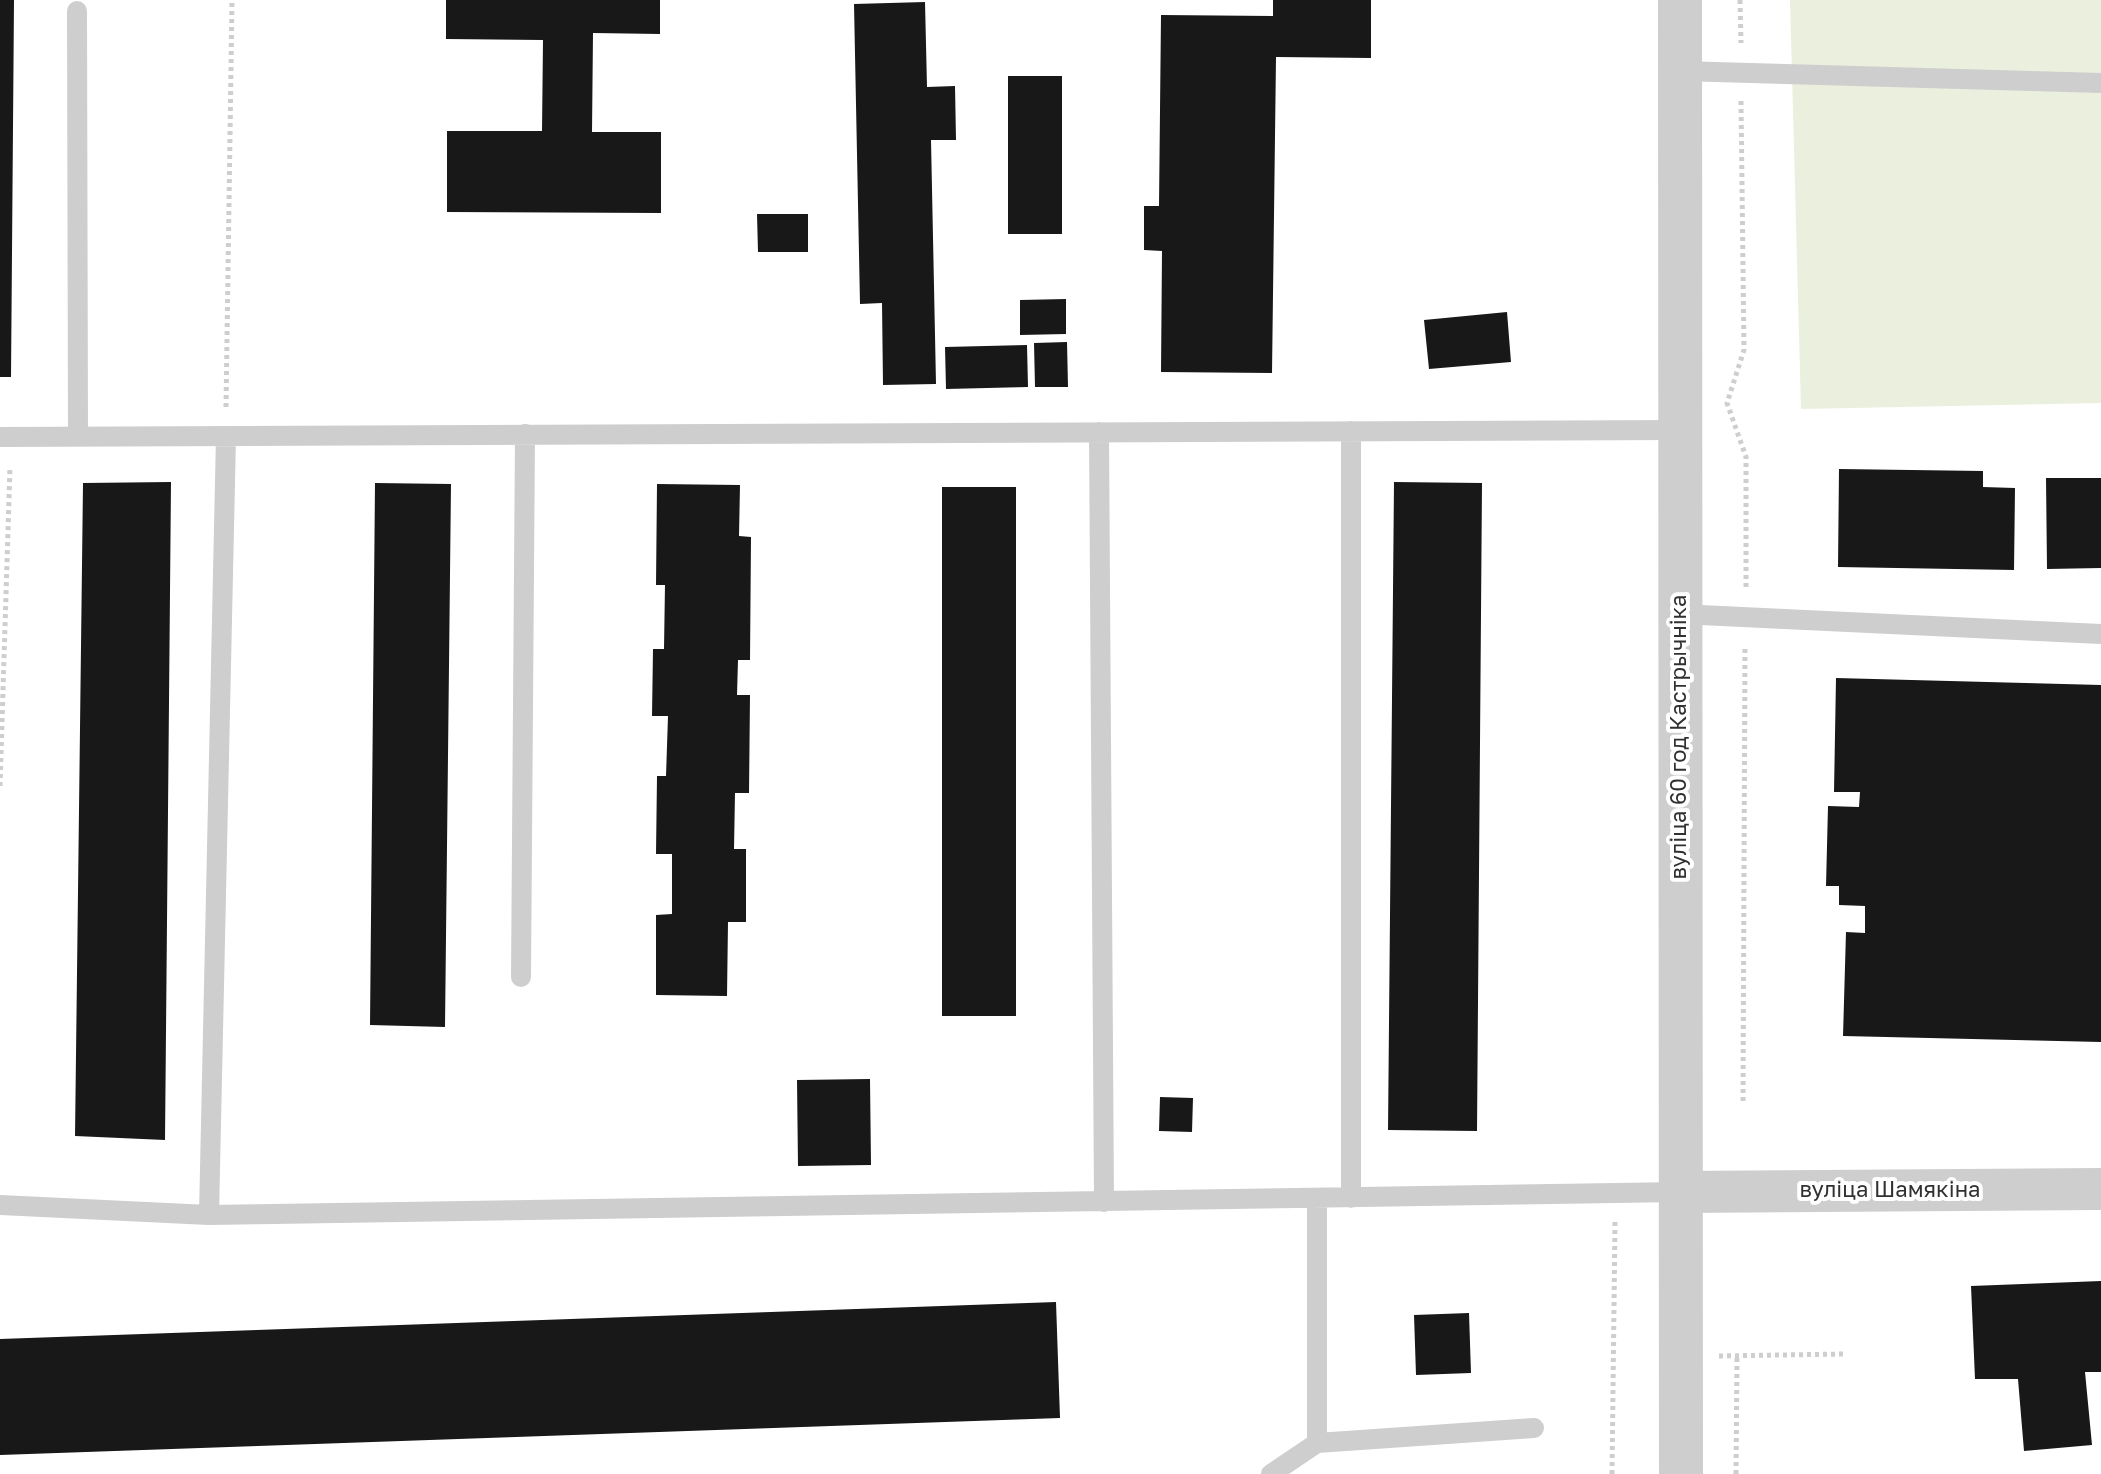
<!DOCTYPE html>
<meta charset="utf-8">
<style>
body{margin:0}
canvas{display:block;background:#fff}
</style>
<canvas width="2101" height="1474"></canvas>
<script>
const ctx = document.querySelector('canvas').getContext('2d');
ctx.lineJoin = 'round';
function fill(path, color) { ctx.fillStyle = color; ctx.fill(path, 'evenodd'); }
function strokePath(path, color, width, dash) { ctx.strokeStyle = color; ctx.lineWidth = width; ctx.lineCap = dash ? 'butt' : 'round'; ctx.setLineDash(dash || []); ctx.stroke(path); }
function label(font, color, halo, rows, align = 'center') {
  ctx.font = font + ' "Golos Text",sans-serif'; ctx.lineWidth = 8; ctx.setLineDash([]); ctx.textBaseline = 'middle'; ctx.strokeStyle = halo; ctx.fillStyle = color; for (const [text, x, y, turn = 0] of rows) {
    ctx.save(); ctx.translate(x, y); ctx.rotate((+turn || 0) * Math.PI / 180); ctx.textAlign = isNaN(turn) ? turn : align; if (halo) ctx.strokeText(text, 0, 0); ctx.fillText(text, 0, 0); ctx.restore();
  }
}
fill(new Path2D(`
 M1790,0H2101V403L1801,409Z`), '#ebefde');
fill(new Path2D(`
 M0,0H14L11,377H0Z
 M446,0H660V34L593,33L592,132H661V213L447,212V131H542L543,40L446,39Z
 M1273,0H1371V58L1276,57L1272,373L1161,372L1162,251L1144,250V206H1159L1161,15L1273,16Z
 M925,2L927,87L955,86L956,140H931L936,384L883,385L882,303L860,304L854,4Z
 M1008,76H1062V234H1008Z
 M757,214H808V252H758Z
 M1066,299V334L1020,335V300Z
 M1507,312L1511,362L1429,369L1424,320Z
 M1067,342L1068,387H1035L1034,343Z
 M1027,345L1028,387L946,389L945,347Z
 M1839,469L1983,471V487L2015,488L2014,570L1838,567Z
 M2046,478H2101V568L2047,569Z
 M171,482L165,1140L75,1136L83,483Z
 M1394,482L1482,483L1477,1131L1388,1130Z
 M375,483L451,484L445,1027L370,1025Z
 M657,484L740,485L739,536L751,537L750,660H738L737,695H750L749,793H735L734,849H746V922H728L727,996L656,995V915L672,914V854H656L657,776H666L668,716H652L653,649H664L665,585H656Z
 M942,487H1016V1016H942Z
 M1836,678L2101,685V1042L1843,1036L1846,932L1865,933V906L1839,905V886H1826L1828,806L1859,807L1860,792H1834Z
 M870,1079L871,1165L798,1166L797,1080Z
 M1160,1097L1193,1098L1192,1132L1159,1131Z
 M2101,1281V1372H2085L2092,1445L2024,1451L2018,1379H1975L1971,1286Z
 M1056,1302L1060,1418L0,1455V1339Z
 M1469,1313L1471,1373L1416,1375L1414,1315Z`), '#181818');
strokePath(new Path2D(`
 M1740,0L1741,43
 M1741,101L1744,350L1727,403L1746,457V589
 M226,407L232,0
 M0,786L10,467
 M1743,1101L1745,647
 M1719,1356L1843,1354
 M1612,1474L1615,1222
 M1736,1474L1737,1356`), '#cecece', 5, [4, 4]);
strokePath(new Path2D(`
 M77,11L78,436
 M1680,71L2101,83
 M1099,432L1104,1202
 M0,437L1680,430
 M1679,614L2101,634
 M521,977L525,434
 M1351,1198V431
 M0,1205L209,1215L1679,1192
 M209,1215L226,436
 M1317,1443L1534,1428
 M1271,1474L1317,1443V1199`), '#cecece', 20);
strokePath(new Path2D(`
 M1679,1192L2101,1189`), '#cecece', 42);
strokePath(new Path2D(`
 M1680,0L1681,1474`), '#cecece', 44);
label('22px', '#313131', '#fff', [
 ["вуліца 60 год Кастрычніка",1679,737,-90],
 ["вуліца Шамякіна",1890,1190]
]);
</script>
